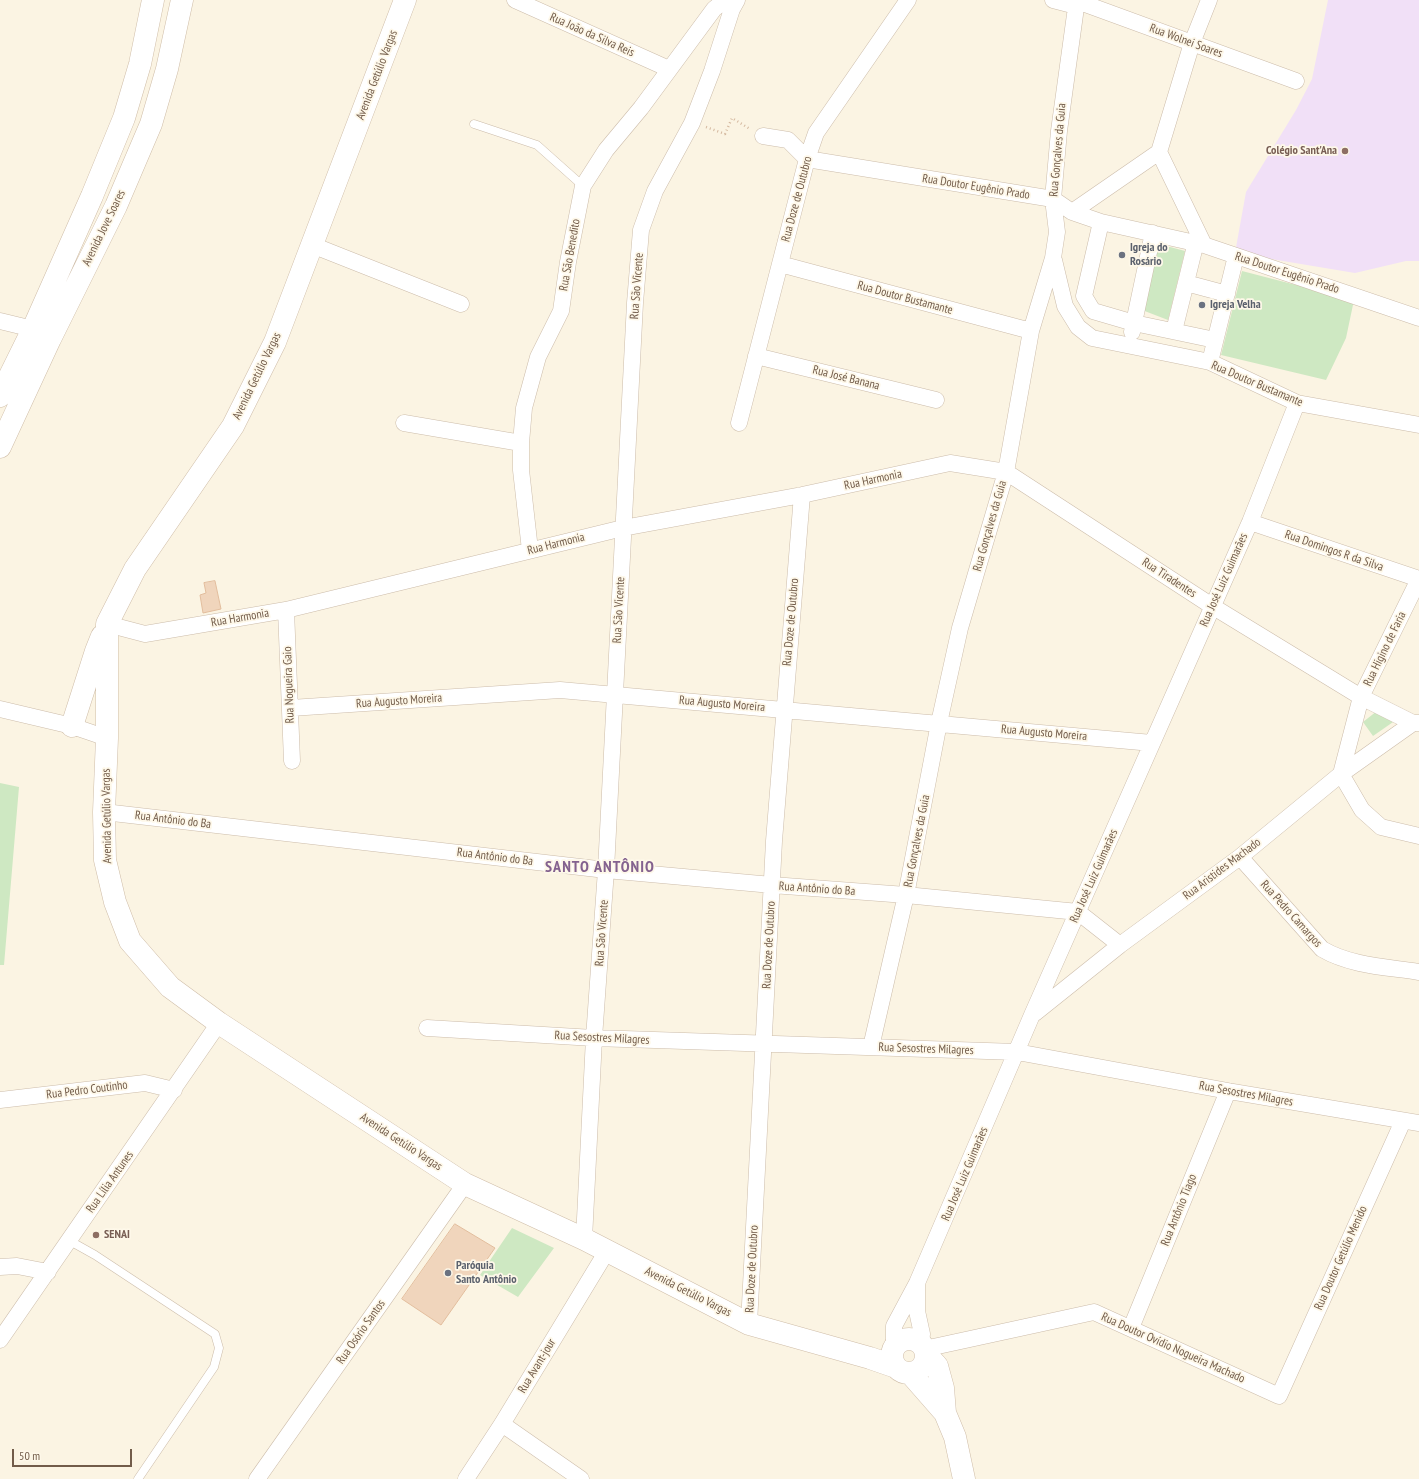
<!DOCTYPE html>
<meta charset="utf-8">
<style>
body{margin:0}
#map{position:relative;width:1419px;height:1479px;overflow:hidden;background:#fbf4e3;font-family:"PT Sans Narrow",sans-serif}
canvas{display:block}
.scale{position:absolute;left:12px;top:1449px;width:120px;height:18px;box-sizing:border-box;border:2px solid #725c4a;border-top:0;padding-left:5px;font-size:12px;line-height:14px;white-space:nowrap;color:#725c4a;-webkit-text-stroke:3px #fef8e9;paint-order:stroke}
</style>
<div id="map">
<canvas width="1419" height="1479"></canvas>
<div class="scale">50 m</div>
</div>
<script>
const ctx = document.querySelector('canvas').getContext('2d');
ctx.lineJoin = 'round';
function fill(path, color) { ctx.fillStyle = color; ctx.fill(path, 'evenodd'); }
function strokePath(path, color, width, dash) { ctx.strokeStyle = color; ctx.lineWidth = width; ctx.lineCap = dash ? 'butt' : 'round'; ctx.setLineDash(dash || []); ctx.stroke(path); }
function label(font, color, halo, rows, align = 'center') {
  ctx.font = font + ' "PT Sans Narrow",sans-serif'; ctx.lineWidth = 3.5; ctx.setLineDash([]); ctx.textBaseline = 'middle'; ctx.strokeStyle = halo; ctx.fillStyle = color; for (const [text, x, y, turn = 0] of rows) {
    ctx.save(); ctx.translate(x, y); ctx.rotate((+turn || 0) * Math.PI / 180); ctx.textAlign = isNaN(turn) ? turn : align; if (halo) ctx.strokeText(text, 0, 0); ctx.fillText(text, 0, 0); ctx.restore();
  }
}
fill(new Path2D(`
 M1328,0H1419V261H1406L1355,273L1235,253L1246,192L1296,110L1312,79Z`), '#f1e0f7');
fill(new Path2D(`
 M1158,246L1170,247L1185,251L1168,320L1142,310Z
 M1242,271L1354,300L1346,338L1326,380L1221,355Z
 M1377,711L1396,720L1373,736L1363,722Z
 M0,783L19,787L4,965H0Z
 M512,1228L554,1248L518,1297L480,1275Z`), '#cee8c2');
const building = new Path2D(`
 M215,581L221,609L203,613L200,595L206,593L204,583Z
 M455,1224L495,1248L441,1325L402,1299Z`);
fill(building, '#f0d5bc');
strokePath(building, '#e2bd9d', 1);
const lane = new Path2D(`
 M474,124L537,145L583,186
 M70,1241L95,1255L215,1334L219,1348L214,1367L138,1479`);
const street = new Path2D(`
 M515,0L669,69
 M1053,0L1076,6
 M1077,1L1296,81
 M763,136L788,140L807,159L1053,199L1072,212L1101,222L1204,245L1419,318
 M1159,152L1192,43L1209,0
 M1159,152L1204,245
 M1072,212L1159,152
 M1101,222L1084,296L1093,311L1134,323L1215,340
 M312,245L461,304
 M1054,260L1065,306L1078,327L1092,338L1210,362L1297,403L1419,425
 M780,264L1031,331
 M1186,283L1227,294
 M0,321L33,329
 M1174,331L1196,242
 M1132,332L1153,233
 M756,356L936,400
 M1210,362L1236,256
 M404,423L521,443
 M739,423L807,159L816,133L908,0
 M1250,522L1419,579
 M530,550L521,470V443L524,408L538,357L561,311L568,262L583,186L606,150L641,108L714,9L725,0
 M286,610L292,761
 M107,624L145,634L286,610L623,528L802,495L950,463L1006,472L1212,606L1361,697L1413,723H1419
 M291,708L560,690L1152,743
 M0,709L72,726L107,738
 M1341,774L1361,697L1419,579
 M1341,774L1362,810L1381,827L1419,836
 M104,812L606,870L772,885L906,895L1078,912L1120,945
 M1240,857L1322,949C1351,966 1387,967 1419,972
 M1035,1013L1120,945L1240,857L1341,774L1413,723
 M427,1028L594,1038L1017,1052L1228,1091L1419,1123
 M871,1047L906,895L939,723L960,628L1006,472L1031,331L1053,258L1057,232L1053,199L1059,131L1077,0
 M0,1100L145,1083L174,1090
 M584,1239L594,1038L606,870L635,303L641,230L655,191L692,123L712,71L732,9L737,0
 M0,1267L17,1266L48,1272
 M917,1285V1311L922,1334L921,1344
 M749,1324L774,841L802,495
 M1131,1328L1228,1091
 M0,1340L219,1023
 M894,1349V1326L917,1283L1032,1015L1250,522L1297,403
 M924,1349L1094,1312L1279,1396L1403,1121
 M502,1424L581,1479
 M257,1479L465,1184
 M466,1479L502,1424L607,1251`);
const secondary = new Path2D(`
 M405,0L275,342L233,426L135,569L107,624V738L104,812L105,860L115,902L130,941L170,987L219,1023L465,1184L584,1239L749,1324L870,1358L896,1367
 M0,396L33,329L92,196L124,118L140,64L153,0
 M0,447L50,339L116,206L151,124L167,69L182,0
 M72,726L96,651L102,636
 M892 1356a17 17 0 1 1 34 0a17 17 0 1 1-34 0Z
 M926,1354L937,1366L943,1388L945,1413L955,1437L964,1479
 M910,1373L945,1413`);
strokePath(lane, '#ccbcaa', 9);
strokePath(street, '#ccbcaa', 17);
strokePath(secondary, '#cfbda8', 23);
strokePath(new Path2D(`
 M706,127L725,134L732,118L750,129`), '#d4b89f', 2.5, [1, 3]);
strokePath(lane, '#fff', 8);
strokePath(street, '#fff', 16);
strokePath(secondary, '#fff', 22);
for (const [x, y, r, color] of [
 [1345,151,4,"#8d6e63"],
 [1122,255,4,"#6b7280"],
 [1202,305,4,"#6b7280"],
 [96,1235,4,"#8d6e63"],
 [448,1273,4,"#6b7280"]
]) { const dot = new Path2D(); dot.arc(x, y, r, 0, 2 * Math.PI); ctx.fillStyle = color; ctx.fill(dot); strokePath(dot, '#fef8e9', 1.5); }
label('12px', '#725c4a', '#fef8e9', [
 ["Rua João da Silva Reis",592,35,24],
 ["Rua Wolnei Soares",1186,41,20],
 ["Avenida Getúlio Vargas",377,75,-69],
 ["Rua Gonçalves da Guia",1058,150,-85],
 ["Rua Doutor Eugênio Prado",976,187,9],
 ["Rua Doze de Outubro",797,199,-75],
 ["Avenida Jove Soares",104,228,-64],
 ["Rua São Benedito",570,255,-80],
 ["Rua Doutor Eugênio Prado",1287,273,18],
 ["Rua São Vicente",637,286,-86],
 ["Rua Doutor Bustamante",905,298,15],
 ["Avenida Getúlio Vargas",257,376,-64],
 ["Rua José Banana",846,378,14],
 ["Rua Doutor Bustamante",1257,384,23],
 ["Rua Harmonia",873,480,-12],
 ["Rua Gonçalves da Guia",990,526,-74],
 ["Rua Harmonia",556,544,-14],
 ["Rua Domingos R da Silva",1334,551,19],
 ["Rua Tiradentes",1169,578,33],
 ["Rua José Luiz Guimarães",1224,580,-66],
 ["Rua São Vicente",619,610,-87],
 ["Rua Harmonia",240,618,-10],
 ["Rua Doze de Outubro",791,622,-85],
 ["Rua Higino de Faria",1385,649,-64],
 ["Rua Nogueira Gaio",289,685,-92],
 ["Rua Augusto Moreira",399,701,-4],
 ["Rua Augusto Moreira",722,704,5],
 ["Rua Augusto Moreira",1044,733,5],
 ["Avenida Getúlio Vargas",107,816,-91],
 ["Rua Antônio do Ba",173,820,7],
 ["Rua Gonçalves da Guia",917,841,-79],
 ["Rua Antônio do Ba",495,857,7],
 ["Rua Aristides Machado",1222,869,-37],
 ["Rua José Luiz Guimarães",1094,876,-66],
 ["Rua Antônio do Ba",817,889,4],
 ["Rua Pedro Camargos",1291,914,48],
 ["Rua São Vicente",602,933,-86],
 ["Rua Doze de Outubro",769,945,-87],
 ["Rua Sesostres Milagres",602,1038,3],
 ["Rua Sesostres Milagres",926,1049,2],
 ["Rua Pedro Coutinho",87,1090,-7],
 ["Rua Sesostres Milagres",1246,1094,10],
 ["Avenida Getúlio Vargas",401,1142,33],
 ["Rua José Luiz Guimarães",965,1174,-67],
 ["Rua Lília Antunes",110,1182,-55],
 ["Rua Antônio Tiago",1179,1210,-68],
 ["Rua Doutor Getúlio Menido",1341,1258,-66],
 ["Rua Doze de Outubro",752,1269,-87],
 ["Avenida Getúlio Vargas",688,1292,27],
 ["Rua Osório Santos",361,1332,-55],
 ["Rua Doutor Ovídio Nogueira Machado",1173,1348,24],
 ["Rua Avant-jour",537,1366,-59]
]);
label('bold 12px', '#785e54', '#fef8e9', [
 ["Colégio Sant'Ana",1337,151],
 ["SENAI",104,1235,"left"]
], 'right');
label('bold 12px', '#5b616d', '#fef8e9', [
 ["Igreja do",1130,248],
 ["Rosário",1130,262],
 ["Igreja Velha",1210,305],
 ["Paróquia",456,1266],
 ["Santo Antônio",456,1280]
], 'left');
ctx.letterSpacing = '1px';
label('bold 16px', '#84628f', '#fef8e9', [
 ["SANTO ANTÔNIO",600,867]
]);
ctx.letterSpacing = '0px';
</script>
